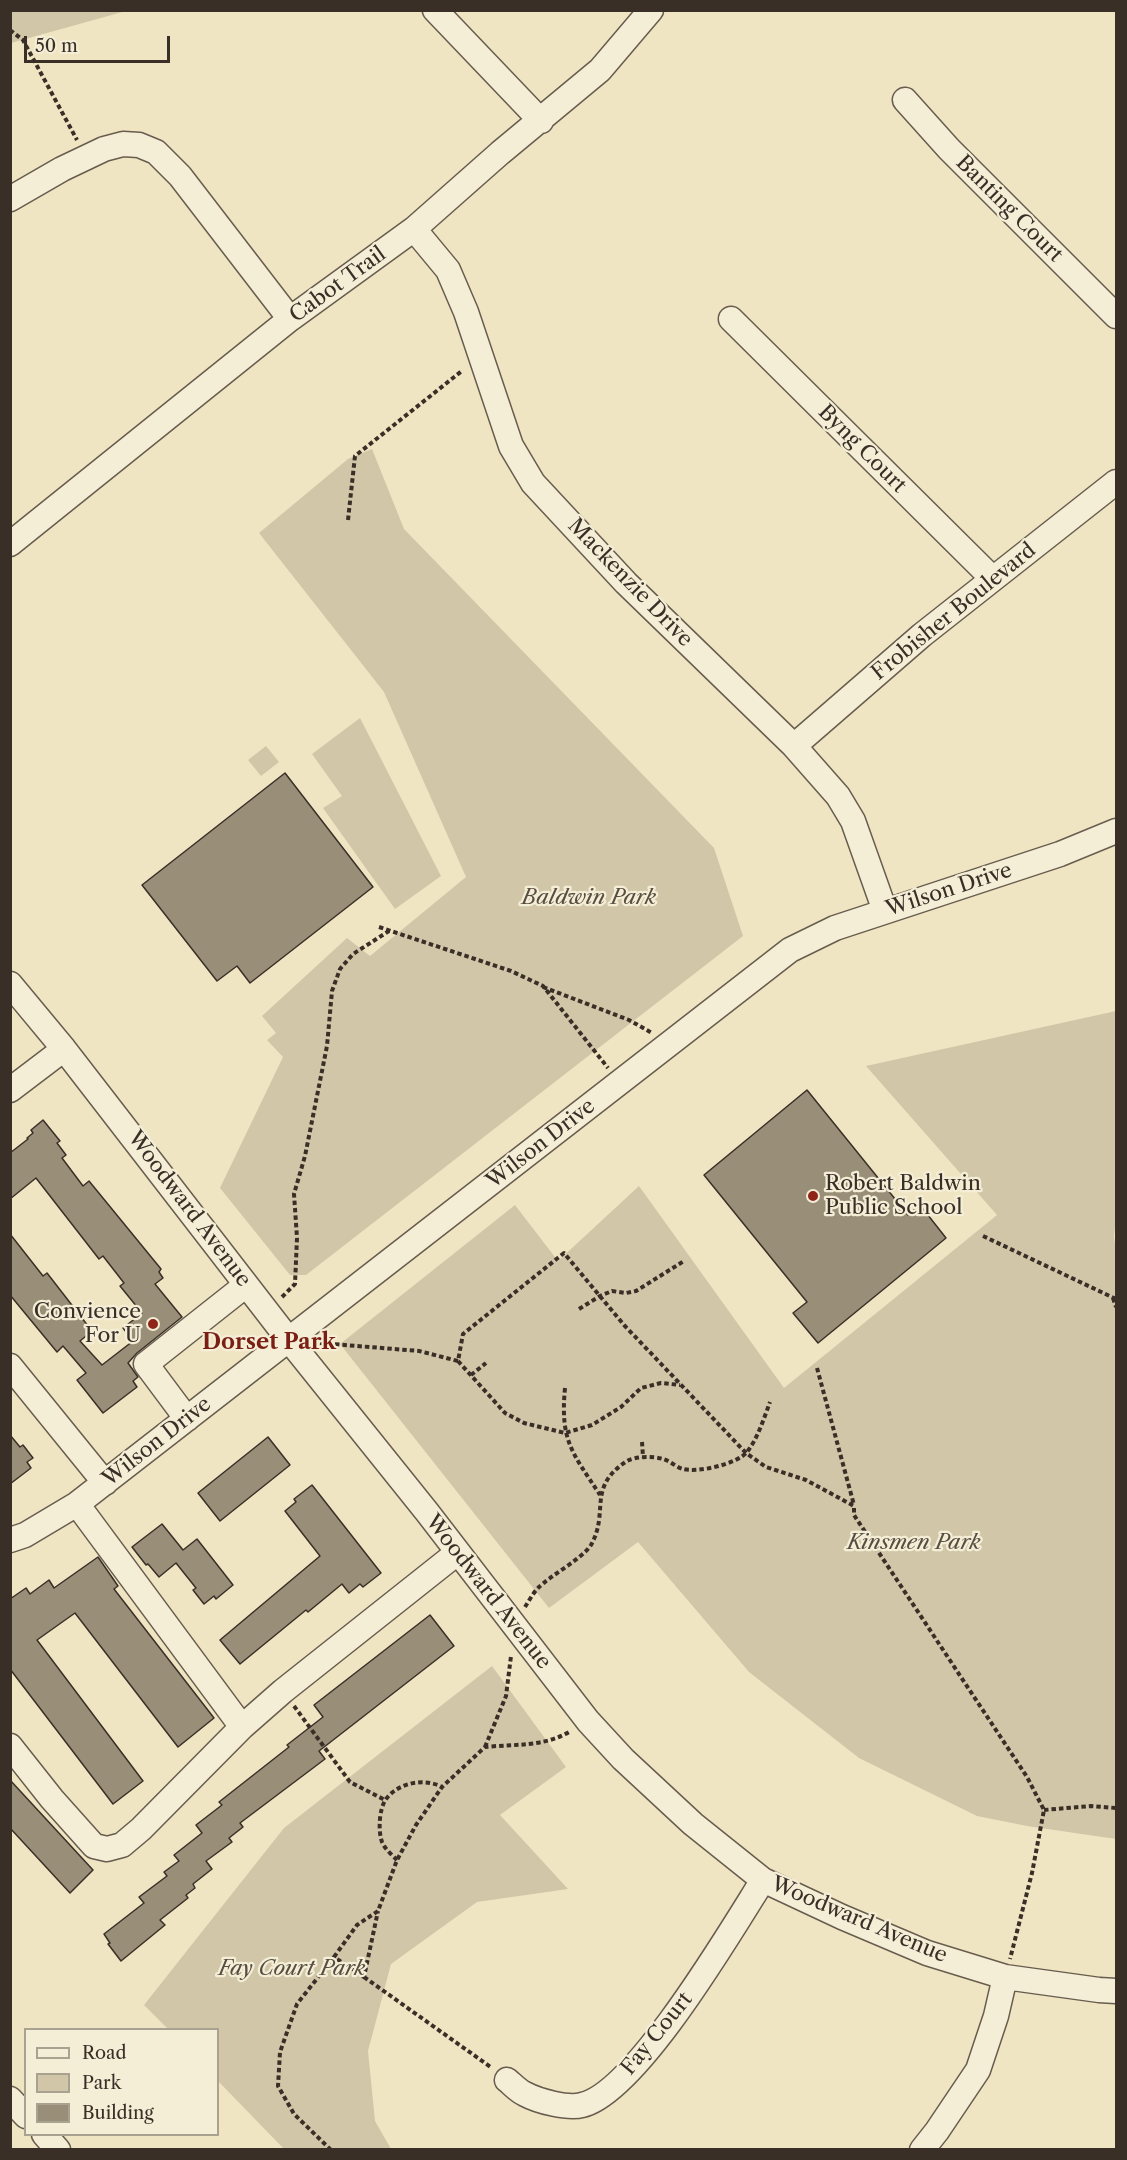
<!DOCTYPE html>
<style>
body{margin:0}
#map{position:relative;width:1127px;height:2160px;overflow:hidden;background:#f0e5c2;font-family:"Libre Caslon Text",serif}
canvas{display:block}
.frame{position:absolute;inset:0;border:12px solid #3a2f27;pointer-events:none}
.legend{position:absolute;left:24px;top:2028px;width:195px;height:108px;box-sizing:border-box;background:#f5eed7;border:2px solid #aaa291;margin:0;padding:8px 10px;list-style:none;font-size:18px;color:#3a2f27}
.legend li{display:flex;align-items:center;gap:12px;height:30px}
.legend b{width:30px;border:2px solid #aaa291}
.scale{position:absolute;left:24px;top:36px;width:146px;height:27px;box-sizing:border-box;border:3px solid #3a2f27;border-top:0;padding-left:8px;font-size:18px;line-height:21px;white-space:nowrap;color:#3a2f27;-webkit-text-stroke:4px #f5eed7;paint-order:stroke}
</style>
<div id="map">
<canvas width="1127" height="2160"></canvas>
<div class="frame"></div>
<ul class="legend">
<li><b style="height:8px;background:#f5eed7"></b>Road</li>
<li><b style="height:16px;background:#d1c6a8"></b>Park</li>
<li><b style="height:16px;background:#998e78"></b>Building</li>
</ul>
<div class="scale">50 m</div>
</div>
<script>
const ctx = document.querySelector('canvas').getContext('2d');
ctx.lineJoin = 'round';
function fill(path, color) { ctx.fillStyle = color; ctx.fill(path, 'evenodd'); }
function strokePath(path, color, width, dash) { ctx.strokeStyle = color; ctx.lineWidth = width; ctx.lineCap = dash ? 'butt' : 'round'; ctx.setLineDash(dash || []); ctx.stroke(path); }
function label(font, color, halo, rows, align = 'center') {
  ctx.font = font + ' "Libre Caslon Text",serif'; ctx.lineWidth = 4.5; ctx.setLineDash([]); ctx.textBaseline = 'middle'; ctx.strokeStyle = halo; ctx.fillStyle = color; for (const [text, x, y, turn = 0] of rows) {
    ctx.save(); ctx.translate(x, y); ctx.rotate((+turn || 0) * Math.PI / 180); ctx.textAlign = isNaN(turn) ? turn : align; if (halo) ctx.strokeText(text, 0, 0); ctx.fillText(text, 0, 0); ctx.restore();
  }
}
fill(new Path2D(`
 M11,10H126V11L11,43Z
 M372,449L404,529L714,848L743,936L306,1275H290L220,1188L283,1057L267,1040L276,1033L262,1016L347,938L370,956L466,877L384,692L259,533L348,459Z
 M360,718L441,876L395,909L323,808L342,796L312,754Z
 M266,746L279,762L261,776L248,760Z
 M1116,1011V1215L1114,1237L1116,1252V1839L1027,1826L977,1816L859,1758L749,1672L638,1542L549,1608L340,1344L515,1205L558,1261L639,1186L784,1388L997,1215L866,1066Z
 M492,1666L566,1767L500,1815L568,1889L477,1902L391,1964L368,2051L375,2121L391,2149H284L218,2081V2030L168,2029L144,2005L284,1828Z`), '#d1c6a8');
const building = new Path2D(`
 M285,773L373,887L250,983L237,966L217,981L142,885Z
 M807,1090L908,1215L920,1205L946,1238L818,1343L793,1313L807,1302L704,1175Z
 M43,1120L60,1141L57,1143L66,1155L62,1158L83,1186L89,1181L161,1269L159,1272L163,1278L155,1284L182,1317L137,1353L128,1363L138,1377L133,1381L137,1387L103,1413L77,1380L86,1373L63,1346L57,1352L10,1295V1234L43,1276L47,1273L92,1331L80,1341L102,1365L133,1341L123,1328L142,1313L120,1286L124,1283L103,1256L99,1259L36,1178L10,1199V1153L28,1139L27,1138L33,1133L31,1130Z
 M10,1435L20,1447L23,1445L33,1458L27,1462L31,1468L10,1484Z
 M268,1437L290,1465L220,1521L198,1493Z
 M312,1485L381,1573L363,1587L360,1584L349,1593L342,1584L308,1612L306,1610L240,1664L220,1640L320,1556L285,1511L296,1502L294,1499Z
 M162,1524L183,1550L197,1539L233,1585L216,1599L214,1596L204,1604L193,1590L196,1588L176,1563L159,1577L148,1564L146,1565L132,1547Z
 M98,1557L118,1586L114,1589L214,1718L178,1747L75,1613L37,1640L143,1781L113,1804L10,1669V1599L26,1588L30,1594L49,1580L54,1588Z
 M430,1615L454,1646L319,1751L325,1759L240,1823L243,1827L229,1838L232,1842L206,1861L212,1869L193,1884L195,1888L186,1895L188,1898L160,1920L165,1925L121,1961L108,1944L110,1943L104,1934L144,1903L139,1897L167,1876L164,1872L179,1861L174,1855L202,1833L196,1825L222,1805L219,1802L289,1747L287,1745L323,1717L314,1705Z
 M10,1780L93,1870L70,1893L10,1828Z`);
fill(building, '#998e78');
strokePath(building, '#3a2f27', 1.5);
const minor = new Path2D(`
 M435,10L541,121
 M905,100L949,149L1116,316
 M10,199L62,169L104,149L123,144L139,145L156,152L180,176L290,319
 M414,229L448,270L466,312L511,446L533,483L626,583L794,746L838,796L853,821L885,911
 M731,319L993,579
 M10,544L290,319L414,229L500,153L600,70L651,10
 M794,746L922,635L1116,482
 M10,984L64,1049L289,1340L427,1512L588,1721L623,1759L693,1824L763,1880L842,1917L927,1953L1005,1977L1099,1990L1116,1991
 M10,1090L64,1049
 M10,1366L105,1483
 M187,1419L146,1364L246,1285
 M77,1504L242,1727
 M10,1540L25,1535L77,1504L790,950L835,928L1060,854L1116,831
 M10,1746L52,1799L94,1846L107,1849L122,1845L141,1829L242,1727L283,1691L457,1553
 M507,2080C512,2084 518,2091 525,2094C538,2101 568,2109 582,2105C636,2093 732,1929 763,1880
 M10,2099L26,2116
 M44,2134L58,2150
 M922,2150L937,2131L978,2070L996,2016L1005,1977`);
strokePath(minor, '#685c4e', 27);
strokePath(new Path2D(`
 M10,30L23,40L77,140
 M348,520L355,456L463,370
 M379,927L511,971L543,986L608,1068
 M543,987L629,1020L652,1033
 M983,1236L1116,1299
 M282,1297L295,1284L297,1238L294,1194L305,1156L327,1046L332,991L340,969L353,954L389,931
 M1113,1298L1116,1307
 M579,1309L600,1296L612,1291L626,1293L636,1291L684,1261
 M320,1343L419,1351L458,1361L463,1334L564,1253L624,1325L746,1453L766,1467L806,1480L854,1506V1515L1027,1777L1044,1810L1032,1873L1010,1959
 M458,1361L505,1413L524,1423L565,1433L592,1425L621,1407L641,1388L661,1383L680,1385
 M817,1368L854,1505
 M471,1375L486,1363
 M565,1388C560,1441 572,1452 600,1495
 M642,1442L643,1457
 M525,1607C529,1601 533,1593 538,1588C551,1575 582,1559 591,1545C610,1511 586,1488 627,1461C636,1456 653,1456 663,1459C670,1461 676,1467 683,1469C698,1473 737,1464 747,1452C758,1438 764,1418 770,1402
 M294,1706L350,1782L385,1800
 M485,1747L506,1696L511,1656
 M1044,1810L1091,1806L1116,1808
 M397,1860C392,1855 385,1849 382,1842C378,1831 379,1809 386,1799C399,1782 425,1778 442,1787
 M334,1957L357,1925L378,1911L397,1860L416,1825L442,1787L485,1747C515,1744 543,1747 569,1732
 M364,1977L492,2068
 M331,2150L294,2114L278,2086L280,2052L297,2004L334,1957L364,1977L378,1911`), '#3a2f27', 4, [4.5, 3]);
strokePath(minor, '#f5eed7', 24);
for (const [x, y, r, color] of [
 [813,1196,6,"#8f2418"],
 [153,1324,6,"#8f2418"]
]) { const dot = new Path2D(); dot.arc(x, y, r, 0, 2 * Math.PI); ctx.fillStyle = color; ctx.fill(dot); strokePath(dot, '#f5eed7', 2); }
label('21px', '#3a2f27', '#f5eed7', [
 ["Banting Court",1009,209,45],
 ["Cabot Trail",338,285,-36],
 ["Byng Court",862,449,45],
 ["Mackenzie Drive",630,583,46],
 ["Frobisher Boulevard",954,612,-39],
 ["Wilson Drive",949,890,-18],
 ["Wilson Drive",541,1144,-38],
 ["Woodward Avenue",189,1209,53],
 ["Wilson Drive",157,1442,-38],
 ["Woodward Avenue",488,1592,52],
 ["Woodward Avenue",859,1920,23],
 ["Fay Court",657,2034,-51]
]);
label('italic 21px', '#584d41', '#f5eed7', [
 ["Baldwin Park",589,898],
 ["Kinsmen Park",914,1543],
 ["Fay Court Park",292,1969]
]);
label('21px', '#3a2f27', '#f5eed7', [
 ["Robert Baldwin",825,1184],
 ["Public School",825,1208],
 ["Convience",141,1312,"right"],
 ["For U",141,1336,"right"]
], 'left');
label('bold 22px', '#7a1f14', '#f5eed7', [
 ["Dorset Park",269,1343]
]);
</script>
